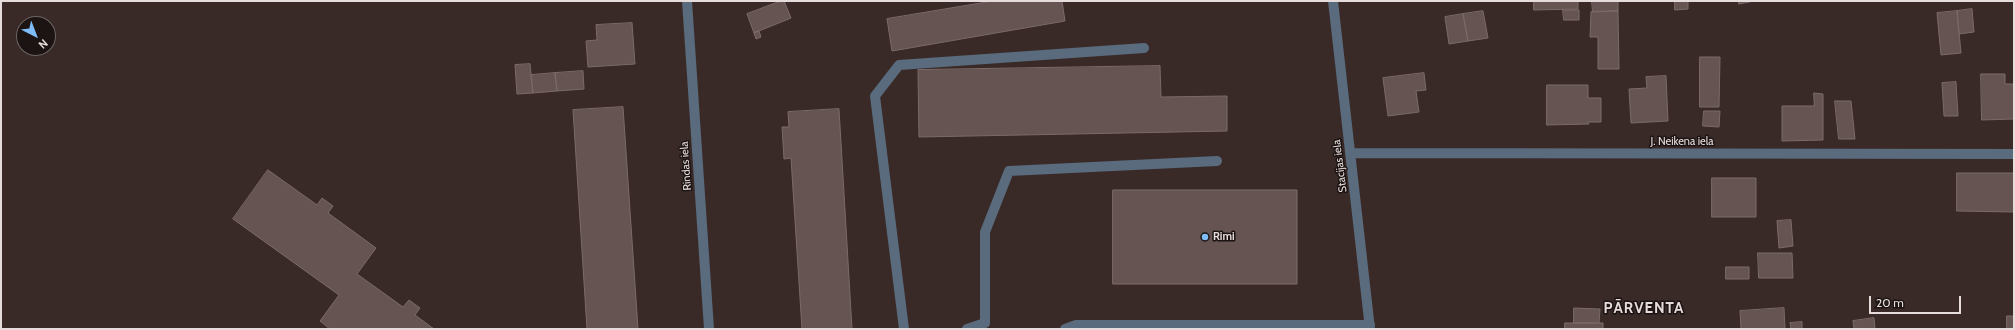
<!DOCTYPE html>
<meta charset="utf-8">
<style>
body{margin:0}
#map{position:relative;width:2015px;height:330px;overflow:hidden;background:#392a28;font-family:Cabin,sans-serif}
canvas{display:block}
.frame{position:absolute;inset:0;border:2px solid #e6dcdb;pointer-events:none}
.north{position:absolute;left:16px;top:16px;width:40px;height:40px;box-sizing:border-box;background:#1b1413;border:1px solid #6c6463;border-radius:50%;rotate:138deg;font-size:11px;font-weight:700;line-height:16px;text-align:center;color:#e6dcdb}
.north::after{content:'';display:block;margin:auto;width:14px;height:18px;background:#7ebdf9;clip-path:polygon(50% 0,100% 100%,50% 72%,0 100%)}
.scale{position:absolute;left:1869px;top:296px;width:92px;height:18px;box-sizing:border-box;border:2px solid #e6dcdb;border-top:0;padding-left:5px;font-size:12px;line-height:14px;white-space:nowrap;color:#e6dcdb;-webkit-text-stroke:3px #1b1413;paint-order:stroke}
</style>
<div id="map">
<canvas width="2015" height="330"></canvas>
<div class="frame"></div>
<div class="north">N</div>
<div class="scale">20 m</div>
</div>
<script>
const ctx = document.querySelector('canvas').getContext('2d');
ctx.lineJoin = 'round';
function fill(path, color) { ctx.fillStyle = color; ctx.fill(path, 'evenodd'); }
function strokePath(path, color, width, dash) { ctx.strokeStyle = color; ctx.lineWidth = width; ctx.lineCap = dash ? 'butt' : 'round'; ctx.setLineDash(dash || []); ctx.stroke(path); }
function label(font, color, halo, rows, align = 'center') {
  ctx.font = font + ' Cabin,sans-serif'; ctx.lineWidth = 3; ctx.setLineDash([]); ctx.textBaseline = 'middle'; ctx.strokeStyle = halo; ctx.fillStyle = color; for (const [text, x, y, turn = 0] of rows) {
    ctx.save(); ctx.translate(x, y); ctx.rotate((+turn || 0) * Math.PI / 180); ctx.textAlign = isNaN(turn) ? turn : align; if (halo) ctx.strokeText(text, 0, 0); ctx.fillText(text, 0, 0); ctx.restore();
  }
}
const building = new Path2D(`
 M781,1H784L791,18L754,33L747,14Z
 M993,1H1062L1065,21L892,51L887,19Z
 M1534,1H1578V9L1534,10Z
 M1592,1H1618V11L1593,12Z
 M1675,1H1688V9L1675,10Z
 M1739,1H1754L1739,4Z
 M1972,9L1974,32L1959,34L1957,11Z
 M1563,10H1579V20H1564Z
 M1483,11L1488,38L1468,41L1463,14Z
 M1618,11L1619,69H1598V37H1590L1591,12Z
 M1957,11L1961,53L1941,55L1937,13Z
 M1463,14L1468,41L1449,44L1445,17Z
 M632,23L635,64L588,67L586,41L597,40L596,25Z
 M759,31L761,37L756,39L754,33Z
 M1700,57H1720L1719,107H1700Z
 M530,64L533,93L517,94L515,65Z
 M1160,66L1161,97L1227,96V131L919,137L918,70Z
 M583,71L584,89L557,91L555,73Z
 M555,73L557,91L533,93L531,75Z
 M1424,73L1426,90L1416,91L1419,112L1388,116L1383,78Z
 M1981,74H2005V84H2014V119L1982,120Z
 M1666,76L1668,121L1631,123L1629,89L1647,88L1646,77Z
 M1956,82L1958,116H1944L1942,83Z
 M1547,85H1588V98H1601V122H1588L1589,124L1547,125Z
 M1814,93L1823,94V140L1782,141V106H1814Z
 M1835,101H1851L1855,139H1839Z
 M623,107L638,329H587L573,110Z
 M839,109L852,329H802L791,158L784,159L782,127H789L788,112Z
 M1704,111H1720L1719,127L1703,126Z
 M268,170L317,205L322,198L333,206L328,213L376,248L357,274L403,307L409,300L420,308L415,315L434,329H330L320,321L339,295L233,219Z
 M1957,173H2014V212L1957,211Z
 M1712,178H1756V217H1712Z
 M1113,190H1297V284H1113Z
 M1791,220L1793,246L1779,248L1777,221Z
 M1758,253H1792L1793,278H1759Z
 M1726,267H1749V279H1726Z
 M1574,308L1600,309L1599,323H1574Z
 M1784,308L1785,329H1741L1740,311Z
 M2007,316H2014V329H2007Z
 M1874,318L1875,329H1854L1853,321Z
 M1802,322V329H1791L1790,323Z
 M1565,323H1603V329H1565Z`);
fill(building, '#655452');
strokePath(building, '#7c6a68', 1);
strokePath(new Path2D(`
 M904,329L875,96L899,65L1144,48
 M967,329L985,323V232L1009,171L1217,161
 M1065,329L1076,325H1370`), '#596b7c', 10);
strokePath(new Path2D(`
 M687,1L709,329
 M1333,1L1370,329
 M1350,153L2014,154`), '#596b7c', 10);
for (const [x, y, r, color] of [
 [1205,237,4,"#7ebdf9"]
]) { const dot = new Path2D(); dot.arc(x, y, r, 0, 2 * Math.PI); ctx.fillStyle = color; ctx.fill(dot); strokePath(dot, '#1b1413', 1.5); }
label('11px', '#e6dcdb', '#1b1413', [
 ["J. Neikena iela",1682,142],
 ["Rindas iela",686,166,-94],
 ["Stacijas iela",1340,166,-97]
]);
label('bold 11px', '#e6dcdb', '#1b1413', [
 ["Rimi",1213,237]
], 'left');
ctx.letterSpacing = '1px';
label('bold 15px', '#e6dcdb', '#1b1413', [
 ["PĀRVENTA",1644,309]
]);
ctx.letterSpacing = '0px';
</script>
